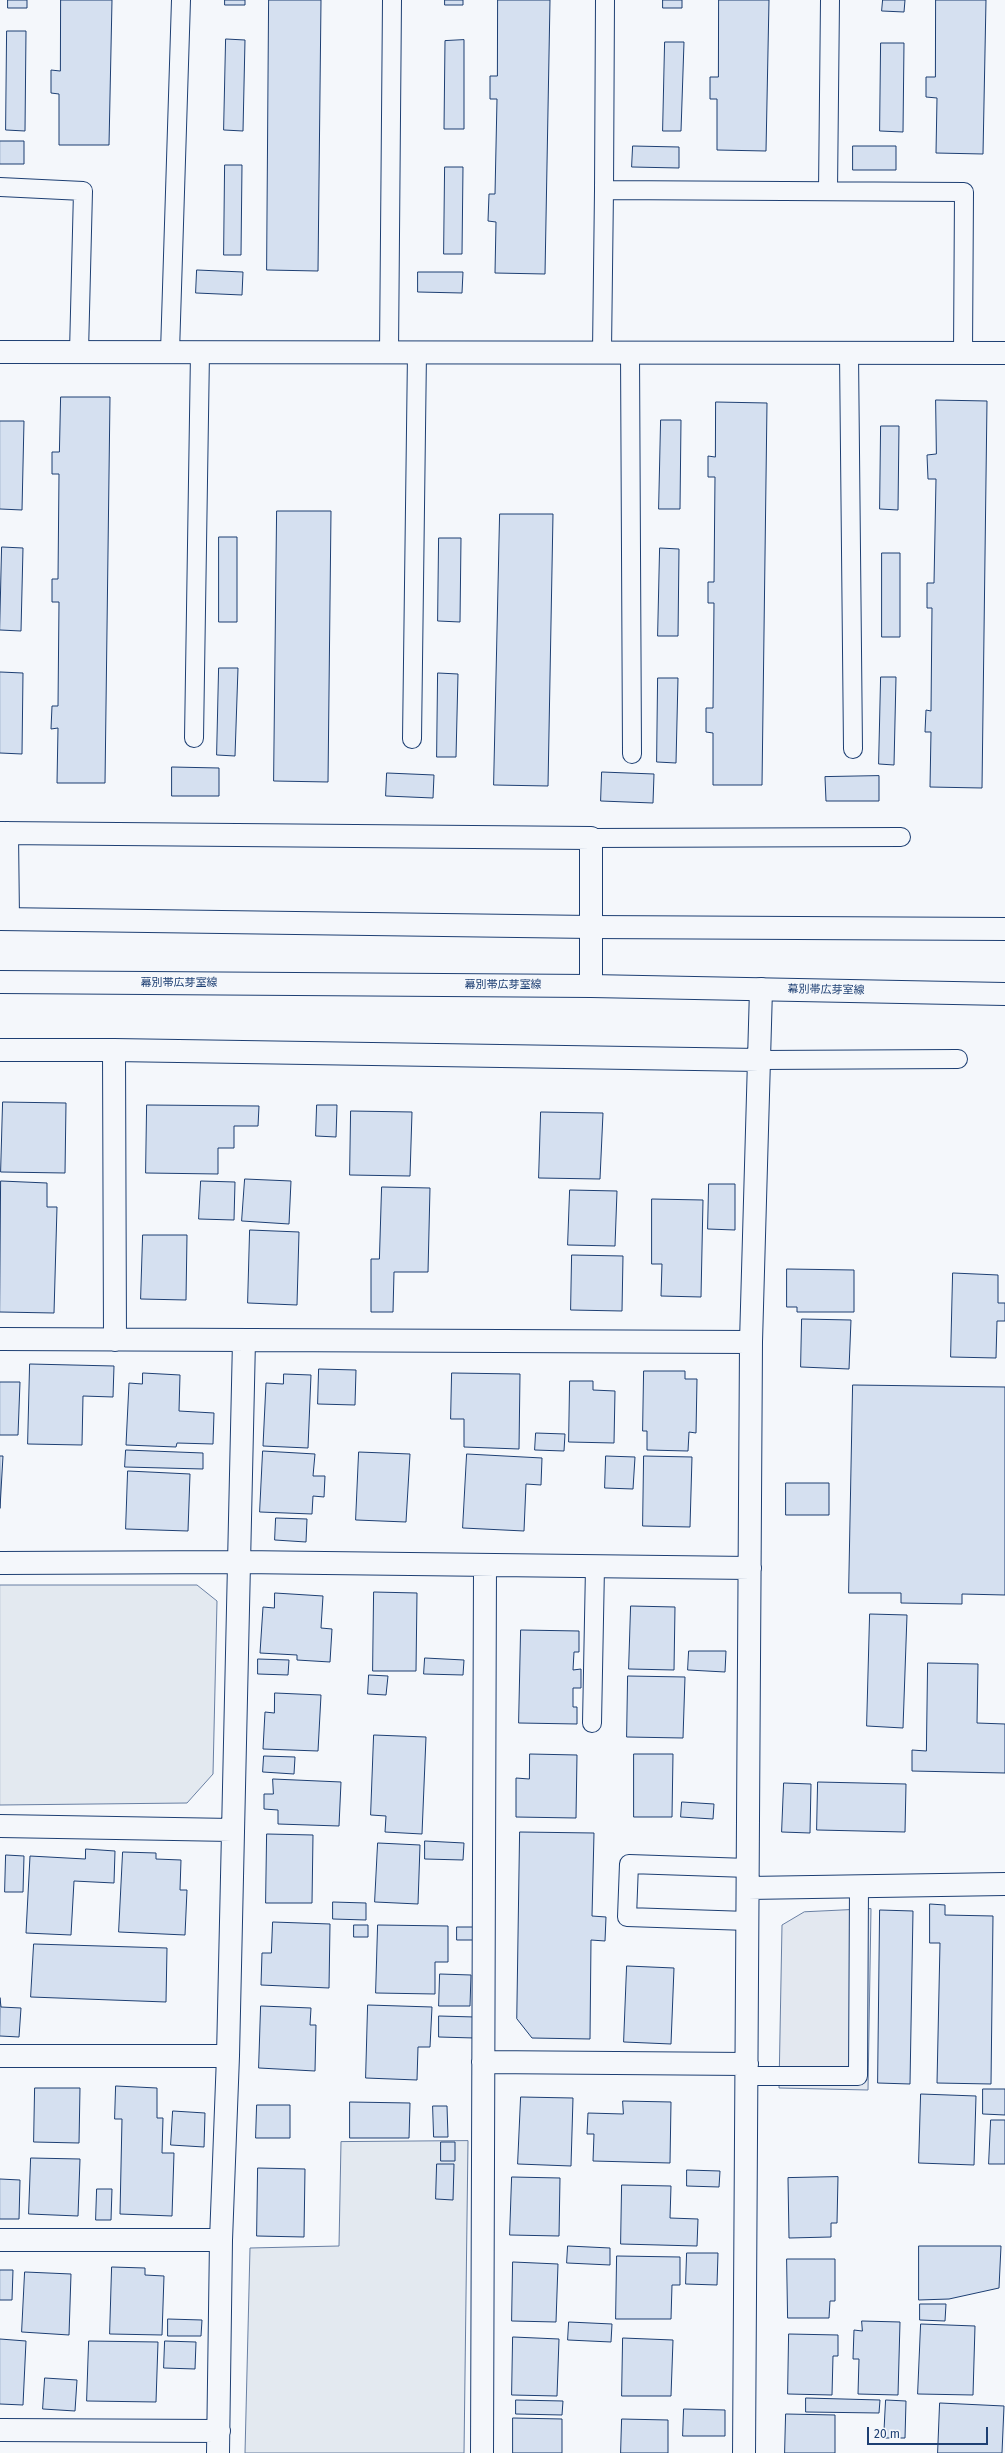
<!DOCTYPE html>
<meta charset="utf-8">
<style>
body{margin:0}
#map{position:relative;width:1005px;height:2453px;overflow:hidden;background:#f4f7fb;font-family:"Fira Sans",sans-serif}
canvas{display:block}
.scale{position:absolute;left:867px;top:2427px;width:121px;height:18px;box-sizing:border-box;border:2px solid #1d3f73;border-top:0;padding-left:5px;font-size:12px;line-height:14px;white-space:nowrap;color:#1d3f73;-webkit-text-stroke:3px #f4f7fb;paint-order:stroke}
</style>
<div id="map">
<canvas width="1005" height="2453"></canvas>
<div class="scale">20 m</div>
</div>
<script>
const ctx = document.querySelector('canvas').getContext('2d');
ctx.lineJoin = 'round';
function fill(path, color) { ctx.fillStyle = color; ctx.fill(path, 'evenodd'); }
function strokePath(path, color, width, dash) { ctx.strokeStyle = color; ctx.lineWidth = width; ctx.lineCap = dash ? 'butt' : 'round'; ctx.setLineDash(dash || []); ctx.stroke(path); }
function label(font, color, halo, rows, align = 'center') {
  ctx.font = font + ' "Fira Sans","Noto Sans JP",sans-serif'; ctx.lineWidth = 3; ctx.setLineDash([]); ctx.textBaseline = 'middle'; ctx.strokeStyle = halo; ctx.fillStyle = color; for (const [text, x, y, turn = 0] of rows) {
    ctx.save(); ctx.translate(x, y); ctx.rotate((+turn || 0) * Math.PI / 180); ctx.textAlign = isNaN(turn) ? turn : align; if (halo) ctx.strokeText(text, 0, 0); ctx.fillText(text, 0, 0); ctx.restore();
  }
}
const green = new Path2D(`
 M0,1585H197L217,1601L213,1774L187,1803L0,1805Z
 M468,2141L464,2453H245L250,2248L339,2246L341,2142Z`);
fill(green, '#e3e9f0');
strokePath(green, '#687fa3', 1);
const parking = new Path2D(`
 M871,1909L868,2090L779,2088L782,1925L804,1912Z`);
fill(parking, '#e3e8f0');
strokePath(parking, '#687fa3', 1);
const building = new Path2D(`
 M8,0H27V8H8Z
 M61,0H112L109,145H59V94L51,93V70L60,71Z
 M225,0H245V5H225Z
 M269,0H321L318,271L267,270Z
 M445,0H463V5H445Z
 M498,0H550L545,274L495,273L496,222L488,221L489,194H495L497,99H490V76H497Z
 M663,0H682V8H663Z
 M719,0H769L766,151L717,150V99H710V77H718Z
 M883,0H905L904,12L882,11Z
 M936,0H986L983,154L936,153L937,98L926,97V77H935Z
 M7,31H26L25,131L6,130Z
 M226,39L245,40L243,131L224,130Z
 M464,40V129H444L445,41Z
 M665,42H684L681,131H663Z
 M881,43H904L903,132L880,131Z
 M0,141H24V164H0Z
 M633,146L679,147V168L632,167Z
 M853,146H896V170H853Z
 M225,165H242L241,255H224Z
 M445,167H463L462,254H444Z
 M197,270L243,272L242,295L196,293Z
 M418,272H463L462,293L418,292Z
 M61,397H110L105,783H57L58,728L51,729L52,706H58L59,602H52V579H58L59,474H52V452H59Z
 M936,400L987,401L982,788L930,787L931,732H925L926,710L931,711L932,608H927V583H934L936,479H928L927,455L936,454Z
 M716,402L767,403L762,785H713V733L706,732V708H713L714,603H708V582H714L715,477H708V456L715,457Z
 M661,420H681L680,509H659Z
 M0,421H24L22,510L0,509Z
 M881,426H899L898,510L880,509Z
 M277,511H331L328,782L274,781Z
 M500,514H553L548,786L494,785Z
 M219,537H237V622H219Z
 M439,538H461L460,622L438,621Z
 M2,547L23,548L21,631L0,630Z
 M660,548L679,549L678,636H658Z
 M882,553H900V637H882Z
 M219,668H238L235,756L217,755Z
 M0,672L23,673L22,754L0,753Z
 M438,673L458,674L456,757H437Z
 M881,677H896L894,765L879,764Z
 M658,678H678L676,763L657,762Z
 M172,767L219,768V796H172Z
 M602,772L654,774L653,803L601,801Z
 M387,773L434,775L433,798L386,796Z
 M879,776V801H826L825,777Z
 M3,1102L66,1103L65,1173L1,1172Z
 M147,1105L259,1106L258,1126H234V1148H218V1174L146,1173Z
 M317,1105H337L336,1137L316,1136Z
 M351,1111L412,1112L410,1176L350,1175Z
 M541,1112L603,1113L600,1179L539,1178Z
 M245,1179L291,1181L289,1224L242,1221Z
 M1,1181L47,1183V1207H57L54,1313L0,1312Z
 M201,1181L235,1182L234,1220L199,1219Z
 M709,1184H735V1230L708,1229Z
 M382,1187L430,1188L428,1272H394L393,1312H371V1259H379Z
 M570,1190L617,1191L615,1246L568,1245Z
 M652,1199L703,1200L701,1297L661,1296L662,1264H652Z
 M250,1230L299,1232L297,1305L248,1303Z
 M143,1235H187L186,1300L141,1299Z
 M572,1255L623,1256L622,1311L571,1310Z
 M787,1269L854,1270V1312H797V1307H787Z
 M953,1273L998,1275V1303H1005V1321H997L996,1358L951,1357Z
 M802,1319L851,1320L849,1369L801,1367Z
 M30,1364L114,1366L113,1397L83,1396L82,1445L28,1444Z
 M319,1369L356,1370L355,1405L318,1404Z
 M644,1371H685V1379H697L696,1433L689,1432L688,1451L647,1450V1431H643Z
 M143,1373L180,1375L179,1411L214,1413L213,1444L177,1443L176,1447L126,1445L129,1383L142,1384Z
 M452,1373L520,1374L519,1449L464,1447V1419H451Z
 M284,1374L311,1375L308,1448L263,1446L266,1383L283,1384Z
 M570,1381H593V1390L615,1391L614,1443L569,1442Z
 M0,1382H20L18,1435H0Z
 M853,1385L1005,1387V1595L962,1594V1604L901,1603V1593H849Z
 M536,1433L565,1434L564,1451L535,1450Z
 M126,1450L203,1453V1469L125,1467Z
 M263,1451L315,1454L313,1476H325L324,1497L313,1496L312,1514L260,1512Z
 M359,1452L410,1454L406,1522L356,1520Z
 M467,1454L542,1458L541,1485L526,1484L524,1531L463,1528Z
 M0,1456H3L0,1508Z
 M606,1456L635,1457L633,1489L605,1488Z
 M644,1456L692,1457L690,1527L643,1526Z
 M128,1471L190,1474L188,1531L126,1529Z
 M786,1483H829V1515H786Z
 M276,1518L307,1519L306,1542L275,1540Z
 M374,1592L417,1593L416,1671H373Z
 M275,1593L323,1596L321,1628L332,1629L330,1662L297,1660V1655L260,1653L263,1607L274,1608Z
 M631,1606L675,1607L674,1670L629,1669Z
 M870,1614L907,1615L903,1728L867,1726Z
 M521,1630L579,1631V1652H574L573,1670L581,1669V1688H573V1707H577V1724L519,1723Z
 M689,1651H726L725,1672L688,1670Z
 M425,1658L464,1660L463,1675L424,1674Z
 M258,1659L289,1660L288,1675L258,1674Z
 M928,1663L978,1664L977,1723L1005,1724V1773L912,1771V1750L926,1751Z
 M369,1675L388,1676L386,1695L368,1694Z
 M628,1676L685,1677L683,1738L627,1737Z
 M275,1693L321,1695L318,1751L263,1749L265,1712L274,1713Z
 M374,1735L426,1737L422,1834L385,1832L386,1816L371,1815Z
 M530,1754L577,1755L576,1818L516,1817V1778L529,1779Z
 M634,1754H673L672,1817H634Z
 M264,1756L295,1757L294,1774L263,1772Z
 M273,1779L341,1782L339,1826L278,1824V1810L264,1809V1794H273Z
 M818,1782L906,1784L905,1832L817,1830Z
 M784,1783L811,1784L810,1833L782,1832Z
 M682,1802L714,1804L713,1819L681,1817Z
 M520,1832L594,1833L592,1916L606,1917L605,1941L591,1940L590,2039L532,2038L517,2019Z
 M267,1834L313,1835L312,1903H266Z
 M425,1841L464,1843L463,1860L425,1859Z
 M378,1843L420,1845L418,1904L375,1902Z
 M86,1849L115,1851L114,1883L74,1881L71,1935L26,1933L30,1856L85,1859Z
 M123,1852L156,1853V1859L181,1860L180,1890H187L185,1935L119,1932Z
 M6,1855L24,1856L23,1892H5Z
 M333,1902L366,1903V1920L333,1919Z
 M930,1904L945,1905V1915L993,1916L991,2084L937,2083L940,1943H930Z
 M880,1910L913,1911L910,2084L878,2083Z
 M273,1922L330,1924L329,1988L261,1985L262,1953H271Z
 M354,1925H368V1937H354Z
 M378,1925L448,1926V1962H435V1994L376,1993Z
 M457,1927H474V1940H457Z
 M34,1944L167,1948L166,2002L31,1997Z
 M627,1966L674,1968L671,2044L624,2042Z
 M440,1974L471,1975L470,2006H439Z
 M0,1998L1,2007L21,2008L19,2037L0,2036Z
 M368,2005L432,2007L430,2047H418L417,2080L366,2078Z
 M261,2006L311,2008L310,2025H316L315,2071L259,2068Z
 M439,2016L475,2017L474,2038L439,2037Z
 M116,2086L157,2088V2118H163L162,2153H174L172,2216L120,2214L122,2119H115Z
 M35,2088H80L79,2143L34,2142Z
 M983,2089H1005V2115L983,2114Z
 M921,2094L976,2096L974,2165L919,2163Z
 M521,2097L573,2098L571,2166L518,2164Z
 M623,2101L671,2102L670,2163L593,2161L594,2134H587L588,2113L623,2114Z
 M350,2102L410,2103L409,2138H350Z
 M257,2105H290V2138H256Z
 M433,2106H447L448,2137H434Z
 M173,2111L205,2113L204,2147L171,2145Z
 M991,2120H1005V2164H989Z
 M441,2142H455V2161H441Z
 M31,2158L80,2159L78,2216L29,2214Z
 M437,2164H454L453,2200L436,2199Z
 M258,2168L305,2169L304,2237L257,2236Z
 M687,2170L720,2171L719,2187L687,2186Z
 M512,2177L560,2178L559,2236L510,2235Z
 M838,2177L837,2223H831V2237L789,2238L788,2178Z
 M0,2179L20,2180L19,2219H0Z
 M622,2185L671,2186L670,2218L698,2219L697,2246L621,2244Z
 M97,2189H112L111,2220H96Z
 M568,2246L610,2248V2265L567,2263Z
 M919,2246H1001L999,2288L949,2299L919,2300Z
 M687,2253H718L717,2285L686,2284Z
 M617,2256L680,2257V2285H672L671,2319H616Z
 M787,2259H835V2301H830L829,2318H788Z
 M513,2262L558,2264L556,2322L512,2321Z
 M112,2267L145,2268V2275L164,2276L162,2335L110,2334Z
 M0,2270H13L12,2300H0Z
 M25,2272L71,2274L69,2335L22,2332Z
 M920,2304H946L945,2321L920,2320Z
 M168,2319L202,2320L201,2336H168Z
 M862,2321L900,2322L898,2395L858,2394L859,2359H853L854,2330L862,2331Z
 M569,2322L612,2324L611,2342L568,2340Z
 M921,2324L975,2326L973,2395L918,2394Z
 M789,2334L838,2335V2356H833L832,2395L788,2394Z
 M513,2337L559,2339L557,2396L512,2395Z
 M623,2338L673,2340L671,2396H622Z
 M0,2339L26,2341L23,2405L0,2404Z
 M89,2341L158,2342L156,2402L87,2401Z
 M165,2341L196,2342L195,2369L164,2368Z
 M45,2378L77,2380L75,2411L43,2409Z
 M806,2398L880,2400L879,2413L806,2412Z
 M516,2400L563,2401L562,2415L516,2414Z
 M886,2400L906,2401L905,2438H884Z
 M940,2403L1004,2406L1002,2453H938Z
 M684,2409L725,2410V2436H683Z
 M786,2414L835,2415V2453H785Z
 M513,2418L562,2419V2453H513Z
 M622,2419L668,2420V2453H621Z`);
fill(building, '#d5e0f0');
strokePath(building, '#1d3f73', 1);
const service = new Path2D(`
 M0,187L83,191L79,352
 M604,190L605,0
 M828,191L830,0
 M602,351L604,190L964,192L963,353
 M170,352L181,0
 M389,352L392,0
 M630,352L632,754
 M849,353L853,749
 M194,738L200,352
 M412,739L417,352
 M591,838L901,837
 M759,1060L958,1059
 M592,1723L595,1567
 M748,1921L627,1917L629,1864L748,1868
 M746,2076H858L859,1886`);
const minor = new Path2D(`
 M0,352L1005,353
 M0,833L591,838V986
 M7,833L8,919
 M0,1050H114L115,1340
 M114,1050L759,1060
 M0,1339L751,1342
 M0,1563L240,1562L750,1568
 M0,1826L232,1830
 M748,1888L1005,1884
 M0,2056H228
 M483,2062L747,2064
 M0,2240H221
 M0,2430L219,2431
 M218,2453L221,2240L228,2056L244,1340
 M482,2453L485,1566
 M744,2453L751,1342L761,989`);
const primary = new Path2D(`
 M0,919L591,927L1005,929
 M0,982L591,986L1005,994`);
strokePath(service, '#1d3f73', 20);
strokePath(minor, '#1d3f73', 24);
strokePath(primary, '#1d3f73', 24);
strokePath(service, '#f4f7fb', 18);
strokePath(minor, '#f4f7fb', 22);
strokePath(primary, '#f4f7fb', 22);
label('11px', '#1d3f73', '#f4f7fb', [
 ["幕別帯広芽室線",179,983],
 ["幕別帯広芽室線",503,985],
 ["幕別帯広芽室線",826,990,1]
]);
</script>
